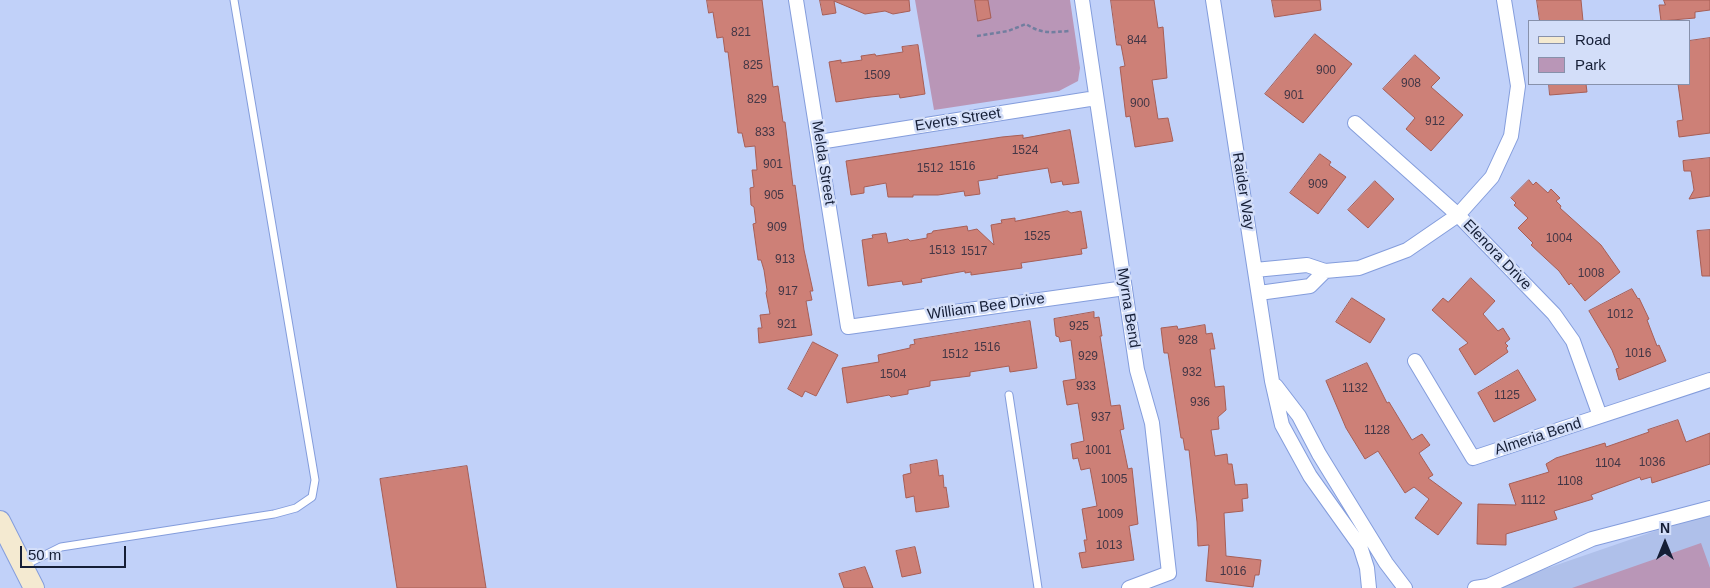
<!DOCTYPE html>
<style>
body{margin:0}
#map{position:relative;width:1710px;height:588px;overflow:hidden;background:#c1d1f9;font-family:Helvetica,sans-serif}
canvas{display:block}
.legend{position:absolute;left:1528px;top:20px;width:162px;height:65px;box-sizing:border-box;background:#d3def9;border:1px solid #8791ab;margin:0;padding:6px 9px;list-style:none;font-size:15px;color:#151e36}
.legend li{display:flex;align-items:center;gap:10px;height:25px}
.legend b{width:25px;border:1px solid #8791ab}
.north{position:absolute;left:1640px;top:518px;width:50px;height:50px;-webkit-text-stroke:4px #d3def9;paint-order:stroke;rotate:0deg;font-size:14px;font-weight:700;line-height:20px;text-align:center;color:#151e36}
.north::after{content:'';display:block;margin:auto;width:18px;height:22px;background:#151e36;clip-path:polygon(50% 0,100% 100%,50% 72%,0 100%)}
.scale{position:absolute;left:20px;top:546px;width:106px;height:22px;box-sizing:border-box;border:2px solid #151e36;border-top:0;padding-left:6px;font-size:15px;line-height:18px;white-space:nowrap;color:#151e36;-webkit-text-stroke:4px #d3def9;paint-order:stroke}
</style>
<div id="map">
<canvas width="1710" height="588"></canvas>
<ul class="legend">
<li><b style="height:6px;background:#f4ead1"></b>Road</li>
<li><b style="height:14px;background:#b996b7"></b>Park</li>
</ul>
<div class="north">N</div>
<div class="scale">50 m</div>
</div>
<script>
const ctx = document.querySelector('canvas').getContext('2d');
ctx.lineJoin = 'round';
function fill(path, color) { ctx.fillStyle = color; ctx.fill(path, 'evenodd'); }
function strokePath(path, color, width, dash) { ctx.strokeStyle = color; ctx.lineWidth = width; ctx.lineCap = dash ? 'butt' : 'round'; ctx.setLineDash(dash || []); ctx.stroke(path); }
function label(font, color, halo, rows, align = 'center') {
  ctx.font = font + ' Helvetica,sans-serif'; ctx.lineWidth = 5; ctx.setLineDash([]); ctx.textBaseline = 'middle'; ctx.strokeStyle = halo; ctx.fillStyle = color; for (const [text, x, y, turn = 0] of rows) {
    ctx.save(); ctx.translate(x, y); ctx.rotate((+turn || 0) * Math.PI / 180); ctx.textAlign = isNaN(turn) ? turn : align; if (halo) ctx.strokeText(text, 0, 0); ctx.fillText(text, 0, 0); ctx.restore();
  }
}
fill(new Path2D(`
 M1710,512V588H1490Z`), '#afc0ea');
fill(new Path2D(`
 M915,0H1070L1080,68L1078,81L1059,91L934,110Z
 M1701,543L1710,568V588H1572Z`), '#b996b7');
const building = new Path2D(`
 M707,0H762L773,87L778,86L783,122H785L793,186L795,185L804,250L813,291H810L812,300L806,301L812,335L759,343L758,328H762L760,315L770,314L766,293L767,290L764,270L761,260H758L753,224L756,223L754,207L751,205L750,188L754,187L752,170H757L755,146L745,147L742,133H738L728,52H725L723,37L717,38L713,12L709,13Z
 M820,0H909L910,11L893,14L885,11L865,14L834,1L836,13L823,15Z
 M975,0H988L991,18L978,21Z
 M1111,0H1154L1158,28L1163,27L1167,78L1152,80L1158,119L1168,118L1173,141L1135,147L1130,116L1126,117L1120,67L1125,66L1121,45H1117Z
 M1272,0H1320L1321,10L1275,17Z
 M1537,0H1581L1583,21H1540Z
 M1664,0H1710V10L1695,12V18L1661,21L1659,5H1665Z
 M1315,34L1352,64L1303,123L1265,94Z
 M1710,38V133L1679,137L1677,121L1683,120L1678,84H1689V41Z
 M918,45L925,94L900,98L899,94L871,97L836,102L829,62L841,60V63L862,60L861,56L875,54L876,56L903,52L902,47Z
 M1415,55L1440,78L1431,87L1463,115L1431,151L1406,129L1415,118L1383,89Z
 M1549,84H1586L1587,92L1550,95Z
 M1070,130L1079,183L1063,185L1062,181L1051,183L1048,168L997,176L998,178L978,181L980,194L965,196L964,191L938,195H913V197H888L886,183L864,187V193L851,195L846,161L1002,137L1023,135V138Z
 M1320,154L1331,162L1329,165L1346,177L1318,214L1290,193Z
 M1710,158V196L1689,199L1694,190L1691,171H1684L1683,161Z
 M1529,180L1533,185L1536,182L1548,193L1551,189L1560,198L1556,201L1561,206L1560,208L1601,245L1620,272L1585,301L1571,283L1569,285L1559,271L1531,245L1533,243L1518,228L1528,218L1514,205L1516,203L1511,198Z
 M1375,181L1394,199L1368,228L1348,210Z
 M1068,211L1071,213L1081,211L1087,248L1081,249L1082,254L1021,263L1022,268L971,275V272L965,273V271L926,278L921,279L922,282L903,285L902,281L868,286L862,240L873,238L872,235L886,233L888,243L908,239L910,241L927,238V234L932,233L933,231L967,226L968,231L977,229L994,245L991,225L1002,223L1001,220L1015,218V221Z
 M1710,230V276H1702L1697,231Z
 M1471,278L1495,301L1483,314L1498,331L1503,328L1510,339L1505,343L1508,346L1506,348L1508,352L1475,375L1459,349L1468,343L1432,310L1443,298L1448,302Z
 M1632,289L1638,299L1639,298L1649,319L1647,320L1657,346L1659,345L1666,361L1619,380L1616,369L1619,368L1612,350L1589,311Z
 M1352,298L1385,319L1370,343L1336,322Z
 M1094,312V318L1099,317L1102,336H1100L1111,406L1120,405L1124,429L1120,430L1128,469L1132,468L1138,524L1129,526L1134,560L1082,568L1079,553L1086,552L1084,540H1087L1082,509L1097,506L1090,468L1081,470L1078,458L1073,459L1071,444L1084,441L1078,403L1067,405L1063,381L1076,379L1071,340L1060,342L1059,337L1056,336L1054,319Z
 M1030,321L1037,368L1010,372L1009,366L970,372V376L930,381V386L908,390V394L891,397L889,395L847,403L842,368L879,362L878,355L910,348V345L915,344L914,340Z
 M1205,325L1206,334L1212,333L1215,349H1210L1215,387L1224,386L1226,410L1218,417L1219,429L1211,430L1215,456L1227,454L1228,464H1232L1235,485L1247,484L1248,498L1242,499L1243,511L1224,513L1226,556L1261,560L1259,575H1255L1253,587L1206,581L1209,545L1198,546L1197,522L1189,450H1185L1183,438H1181L1168,353H1164L1161,328L1177,326L1178,329Z
 M813,342L838,355L816,396L805,391L802,397L788,389Z
 M1367,363L1387,403L1389,402L1412,440L1422,434L1430,445L1419,453L1433,475L1428,478L1462,503L1438,535L1415,518L1429,499L1414,487L1405,493L1378,451L1365,459L1346,428L1326,381Z
 M1518,370L1536,400L1494,422L1478,393Z
 M1678,420L1686,442L1710,433V464L1652,483L1651,477L1641,480L1640,477L1591,495L1593,499L1554,511L1557,519L1506,534V545L1477,544L1478,504L1516,505L1509,484L1549,472L1546,464L1556,458L1605,443L1606,447L1649,432L1648,430Z
 M937,460L939,476L943,475L944,488L946,487L949,507L916,512L914,496L906,498L903,475L911,473L910,465Z
 M467,466L486,588H397L380,479Z
 M915,547L921,573L902,577L896,551Z
 M865,567L873,588H844L839,574Z`);
fill(building, '#cd8077');
strokePath(building, '#a75e56', 1);
const service = new Path2D(`
 M1009,395L1038,588
 M25,565L61,547L274,514L296,508L312,497L315,480L234,0`);
const minor = new Path2D(`
 M796,0L848,327L1125,288
 M1082,0L1137,370L1152,423L1169,573L1129,588
 M1213,0L1272,381L1282,425L1310,476L1360,546L1367,568L1369,588
 M1355,123L1458,215L1554,314L1573,341L1600,416
 M819,142L1096,98
 M1255,270L1307,265L1325,271L1359,268L1407,250L1458,215L1492,177L1511,136L1518,86L1504,0
 M1259,293L1310,286L1325,271
 M1415,361L1473,458L1710,380
 M1276,386L1299,416L1319,454L1386,563L1405,588
 M1475,588L1488,586L1592,539L1710,508`);
const secondary = new Path2D(`
 M0,521L34,588`);
strokePath(service, '#849ddc', 9);
strokePath(minor, '#849ddc', 16);
strokePath(secondary, '#849ddc', 22);
strokePath(new Path2D(`
 M977,36L1008,31L1026,24C1043,35 1052,32 1070,31`), '#717e9f', 2.5, [4, 2.5]);
strokePath(service, '#fff', 7);
strokePath(minor, '#fff', 14);
strokePath(secondary, '#f4ead1', 20);
label('12px', '#433646', null, [
 ["821",741,33],
 ["844",1137,41],
 ["825",753,66],
 ["900",1326,71],
 ["1509",877,76],
 ["908",1411,84],
 ["901",1294,96],
 ["829",757,100],
 ["900",1140,104],
 ["912",1435,122],
 ["833",765,133],
 ["1524",1025,151],
 ["901",773,165],
 ["1516",962,167],
 ["1512",930,169],
 ["909",1318,185],
 ["905",774,196],
 ["909",777,228],
 ["1525",1037,237],
 ["1004",1559,239],
 ["1513",942,251],
 ["1517",974,252],
 ["913",785,260],
 ["1008",1591,274],
 ["917",788,292],
 ["1012",1620,315],
 ["921",787,325],
 ["925",1079,327],
 ["928",1188,341],
 ["1516",987,348],
 ["1016",1638,354],
 ["1512",955,355],
 ["929",1088,357],
 ["932",1192,373],
 ["1504",893,375],
 ["933",1086,387],
 ["1132",1355,389],
 ["1125",1507,396],
 ["936",1200,403],
 ["937",1101,418],
 ["1128",1377,431],
 ["1001",1098,451],
 ["1036",1652,463],
 ["1104",1608,464],
 ["1005",1114,480],
 ["1108",1570,482],
 ["1112",1533,501],
 ["1009",1110,515],
 ["1013",1109,546],
 ["1016",1233,572]
]);
label('15px', '#151e36', '#d3def9', [
 ["Everts Street",958,120,-9],
 ["Melda Street",823,163,81],
 ["Raider Way",1243,191,81],
 ["Elenora Drive",1497,255,46],
 ["William Bee Drive",986,307,-8],
 ["Myrna Bend",1128,308,81],
 ["Almeria Bend",1538,437,-18]
]);
</script>
